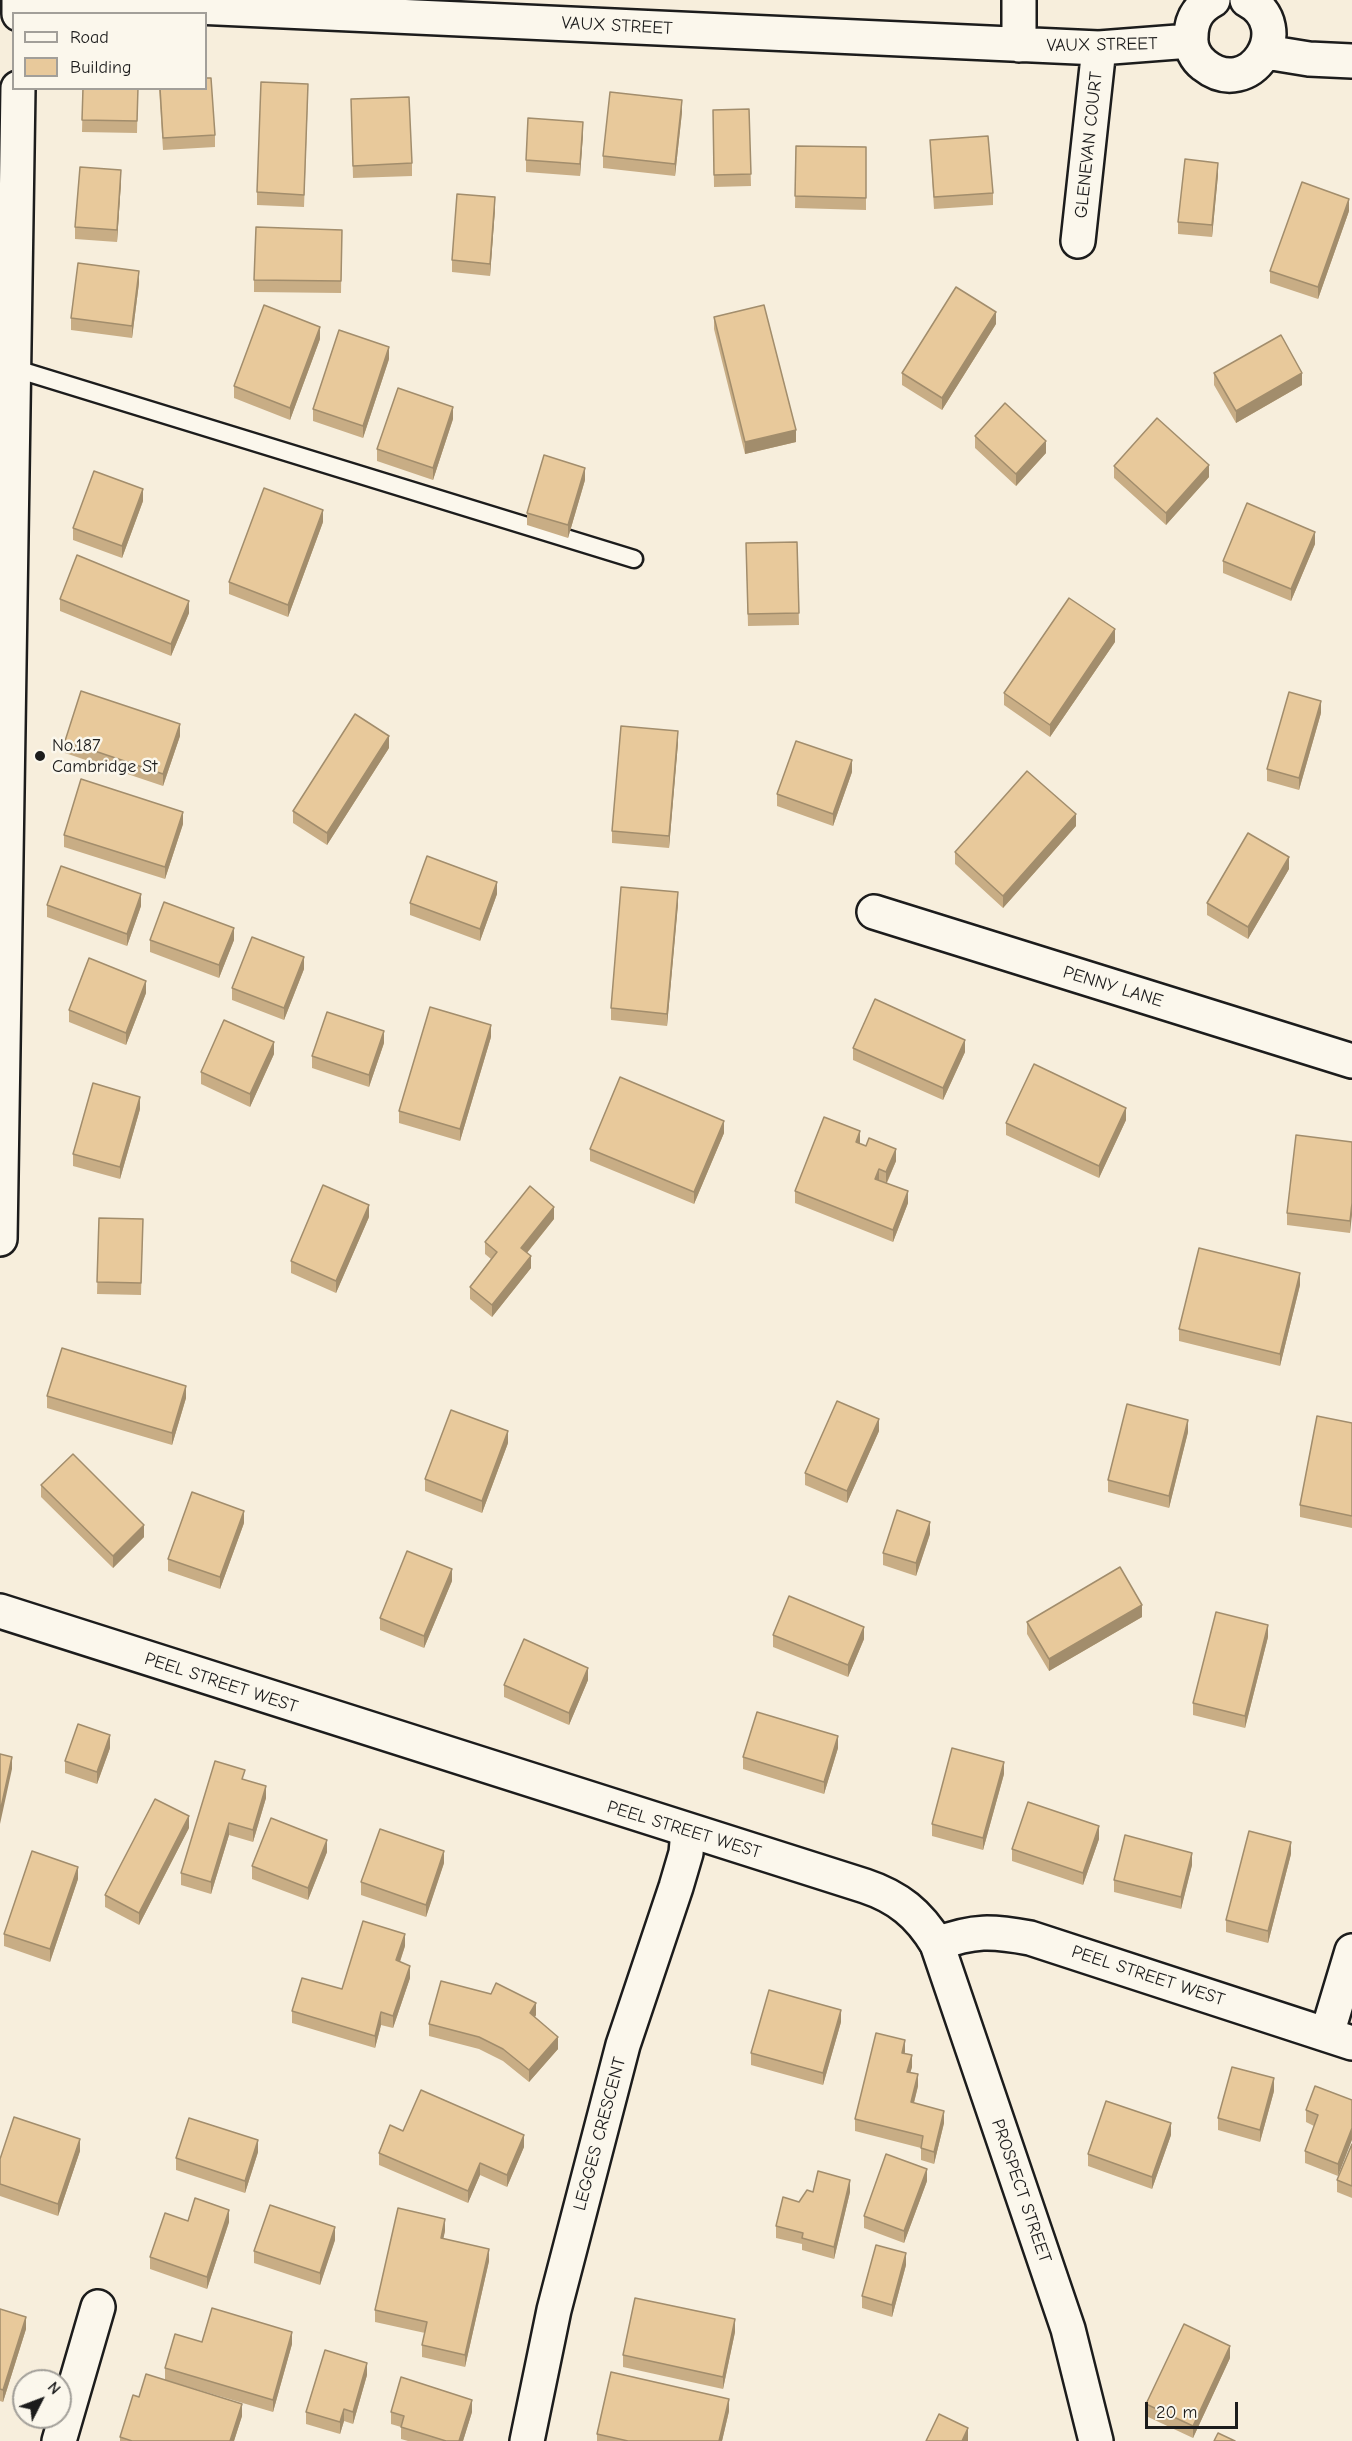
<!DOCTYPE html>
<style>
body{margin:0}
#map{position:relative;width:1352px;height:2441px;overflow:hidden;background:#f7eedc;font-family:"Comic Neue",sans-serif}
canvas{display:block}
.legend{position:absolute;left:12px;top:12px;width:195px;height:78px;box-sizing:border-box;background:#fbf7ec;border:2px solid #a29f99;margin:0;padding:8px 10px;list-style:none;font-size:18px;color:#1c1c1c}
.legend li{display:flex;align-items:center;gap:12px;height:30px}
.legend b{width:30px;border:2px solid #a29f99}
.north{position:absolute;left:12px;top:2369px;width:60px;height:60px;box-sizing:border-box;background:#fbf7ec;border:2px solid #a29f99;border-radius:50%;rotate:48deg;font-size:16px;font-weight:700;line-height:24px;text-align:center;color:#1c1c1c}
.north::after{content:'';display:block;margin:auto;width:21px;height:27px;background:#1c1c1c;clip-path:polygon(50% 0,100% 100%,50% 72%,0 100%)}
.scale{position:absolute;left:1145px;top:2402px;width:93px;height:27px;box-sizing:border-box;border:3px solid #1c1c1c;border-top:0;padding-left:8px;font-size:18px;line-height:21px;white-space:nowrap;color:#1c1c1c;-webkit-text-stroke:4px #fbf7ec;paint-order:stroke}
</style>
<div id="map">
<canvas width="1352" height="2441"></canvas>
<ul class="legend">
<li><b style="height:8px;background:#fbf7ec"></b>Road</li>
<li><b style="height:16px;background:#e8c99b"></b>Building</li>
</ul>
<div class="north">N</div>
<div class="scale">20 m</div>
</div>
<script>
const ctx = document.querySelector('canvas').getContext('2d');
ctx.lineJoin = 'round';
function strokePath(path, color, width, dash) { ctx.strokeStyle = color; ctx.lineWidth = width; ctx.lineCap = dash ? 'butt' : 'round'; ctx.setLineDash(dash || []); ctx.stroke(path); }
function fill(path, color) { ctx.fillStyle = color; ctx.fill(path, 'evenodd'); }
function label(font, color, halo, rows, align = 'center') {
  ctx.font = font + ' "Comic Neue",sans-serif'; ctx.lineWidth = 5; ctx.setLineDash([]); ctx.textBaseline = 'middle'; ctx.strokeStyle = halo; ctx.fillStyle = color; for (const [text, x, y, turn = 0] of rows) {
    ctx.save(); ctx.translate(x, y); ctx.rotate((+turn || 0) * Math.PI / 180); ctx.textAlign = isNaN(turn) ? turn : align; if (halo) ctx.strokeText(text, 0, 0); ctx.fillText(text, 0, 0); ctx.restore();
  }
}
const lane = new Path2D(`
 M13,368L634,559`);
const street = new Path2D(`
 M42,0L1099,48L1190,41
 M1213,0C1198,8 1191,20 1191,37C1190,48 1196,59 1204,65C1250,102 1298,27 1247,0
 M19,14V0
 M1019,45V0
 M1266,52L1309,59L1352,61
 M1078,241L1099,48
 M874,912L1352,1061
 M0,1239L18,88
 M937,1944C974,1930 992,1931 1030,1938L1352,2043
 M1327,2034L1352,1951
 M59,2441L98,2307
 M527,2441L554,2310L623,2045L676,1887L686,1853L688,1831`);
const secondary = new Path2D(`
 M0,1611L865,1886C898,1897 919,1914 937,1944L1068,2329L1096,2441`);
strokePath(lane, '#1c1c1c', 21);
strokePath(street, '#1c1c1c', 38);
strokePath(secondary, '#1c1c1c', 38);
strokePath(lane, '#fbf7ec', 16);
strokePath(street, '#fbf7ec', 33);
strokePath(secondary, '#fbf7ec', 33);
fill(new Path2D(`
 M83,88H138L137,133L82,132Z
 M159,88H206L215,135V147L163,150Z
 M308,96L304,207L257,205V192Z
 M351,99L412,163V176L353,178Z
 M749,109L751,186L714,187L713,110Z
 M682,112L675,176L603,168V156Z
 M583,134L580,176L526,172V160Z
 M930,140L993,193V205L934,209Z
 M796,146L866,147V210L795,208Z
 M1218,175L1212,237L1178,234V222Z
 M121,182L117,242L75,239V227Z
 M495,209L490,276L452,272V260Z
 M1349,211L1318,299L1270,283V271Z
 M342,230L341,293L254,292V280Z
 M139,283L132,338L71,330V318Z
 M714,317L796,442L745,454L714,329Z
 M996,324L942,410L902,385V373Z
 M320,339L290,420L234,398V386Z
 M389,359L363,438L313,421V409Z
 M1214,373L1302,385L1236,423L1214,385Z
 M453,419L433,480L377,461V449Z
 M975,436L1046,453L1016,486L975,448Z
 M1114,466L1209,477L1166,525L1114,478Z
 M585,480L568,538L527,525V513Z
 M143,501L122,558L73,540V528Z
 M323,522L288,617L229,594V582Z
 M797,542L799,625L748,626L746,543Z
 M1315,544L1291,601L1223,573V561Z
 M60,599L189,613L171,656L60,611Z
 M1115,642L1050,737L1004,705V693Z
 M1321,713L1299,790L1267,781V769Z
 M180,736L163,786L65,753V741Z
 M678,743L669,848L612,843V831Z
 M389,748L327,845L293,823V811Z
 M852,772L833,826L777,806V794Z
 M183,824L165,879L64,847V835Z
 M1076,826L1003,908L955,864V852Z
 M1289,869L1248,939L1207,915V903Z
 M497,894L480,941L410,915V903Z
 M678,904L667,1026L611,1020V1008Z
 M47,905L141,906L127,946L47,917Z
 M150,940H234L219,978L150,952Z
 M304,969L284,1020L232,1000V988Z
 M146,993L126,1045L69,1022V1010Z
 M491,1037L460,1141L399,1123V1111Z
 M384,1043L369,1087L312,1068V1056Z
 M853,1048L965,1052L943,1100L853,1060Z
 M274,1054L250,1107L201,1084V1072Z
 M140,1109L120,1179L73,1166V1154Z
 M1126,1120L1099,1178L1006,1135V1123Z
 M724,1133L694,1204L590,1161V1149Z
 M1352,1142L1350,1233L1287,1225V1213Z
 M860,1143V1144L896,1161L887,1183L908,1203L893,1242L795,1203V1191Z
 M369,1217L336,1293L291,1273V1261Z
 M99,1218L143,1219L141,1295L97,1294Z
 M554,1219L527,1253L531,1268L492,1317L470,1299V1287L491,1259L485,1254V1242Z
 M1300,1285L1280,1366L1179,1341V1329Z
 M47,1396L186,1398L172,1445L47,1408Z
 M1352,1423V1528L1300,1517V1505Z
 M879,1431L847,1503L805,1485V1473Z
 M1188,1432L1169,1508L1108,1492V1480Z
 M508,1443L482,1513L425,1491V1479Z
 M41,1485L144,1537L113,1568L41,1497Z
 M244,1523L220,1589L168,1571V1559Z
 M930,1534L916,1576L883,1565V1553Z
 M452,1581L424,1648L380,1630V1618Z
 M1142,1617L1049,1671L1027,1634V1622Z
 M773,1635L864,1639L848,1677L773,1647Z
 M1268,1637L1245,1728L1193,1715V1703Z
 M588,1680L569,1725L504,1697V1685Z
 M110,1748L97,1784L65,1773V1761Z
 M838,1748L824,1794L743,1769V1757Z
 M1004,1774L983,1850L932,1836V1824Z
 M245,1780L266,1798L253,1842L229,1835L211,1894L181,1885V1873Z
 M189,1828L139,1925L105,1907V1895Z
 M1099,1839L1083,1885L1012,1861V1849Z
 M327,1852L308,1900L252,1879V1866Z
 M1291,1854L1268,1943L1226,1932V1920Z
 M444,1863L426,1917L361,1895V1882Z
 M1192,1865L1181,1909L1114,1892V1880Z
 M78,1879L50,1962L4,1946V1934Z
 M405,1946L400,1962L410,1978L393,2028L381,2025L375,2048L292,2023V2011L342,1989Z
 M536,2015L535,2017L558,2049L529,2082L503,2061L479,2049L429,2036V2024Z
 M841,2022L823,2085L751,2065V2053Z
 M905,2052V2053L912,2067L910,2073L918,2086L914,2103L944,2123L934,2164L921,2160V2148L855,2131V2119Z
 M1274,2091L1260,2142L1218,2130V2118Z
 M1352,2100L1338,2176L1305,2163V2151L1314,2126L1306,2122V2110Z
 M403,2131L524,2147L507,2187L480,2175L468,2203L379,2165V2153Z
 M1171,2135L1152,2189L1088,2166V2154Z
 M1352,2144V2198L1337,2192V2180Z
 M80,2151L58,2216L0,2196V2159Z
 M258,2152L245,2193L176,2170V2158Z
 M927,2181L904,2243L864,2228V2216Z
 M813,2192H850L834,2259L802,2250V2244L776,2238V2226L799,2202Z
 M188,2221L229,2222L207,2289L150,2269V2257Z
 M445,2231L443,2238L489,2261L465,2367L422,2357V2345L425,2333L375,2322V2310Z
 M335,2240L320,2285L254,2263V2251Z
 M906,2265L892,2317L862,2308V2296Z
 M0,2309L26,2329L3,2402L0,2401Z
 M735,2332L723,2389L623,2367V2355Z
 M202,2342L292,2344L273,2412L182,2385L242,2416L234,2441H120V2437L139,2397L165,2379V2368Z
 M1230,2358L1193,2438L1146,2416V2404Z
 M367,2375L353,2424L344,2421L340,2434L306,2424V2412Z
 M729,2411L722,2441H597V2434Z
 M391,2412H472L463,2441H408L401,2439V2427L391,2424Z`), '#c8ad85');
fill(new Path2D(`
 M682,100V112L675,176V164Z
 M583,122V134L580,176V164Z
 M1218,163V175L1212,237V225Z
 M121,170V182L117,242V230Z
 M495,197V209L490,276V264Z
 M1349,199V211L1318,299V287Z
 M139,271V283L132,338V326Z
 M996,312V324L942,410V398Z
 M320,327V339L290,420V408Z
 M389,347V359L363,438V426Z
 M1302,373V385L1236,423V411Z
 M453,407V419L433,480V468Z
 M796,430V442L745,454V442Z
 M1046,441V453L1016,486V474Z
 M1209,465V477L1166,525V513Z
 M585,468V480L568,538V525Z
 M143,489V501L122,558V546Z
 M323,510V522L288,617V605Z
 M1315,532V544L1291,601V589Z
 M189,601V613L171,656V644Z
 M1115,629V642L1050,737V725Z
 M1321,701V713L1299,790V778Z
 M180,724V736L163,786V774Z
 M678,731V743L669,848V836Z
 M389,736V748L327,845V833Z
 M852,760V772L833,826V814Z
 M183,812V824L165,879V867Z
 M1076,814V826L1003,908V896Z
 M1289,857V869L1248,939V927Z
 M497,882V894L480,941V929Z
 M678,892V904L667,1026V1014Z
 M141,894V906L127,946V934Z
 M234,928V940L219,978V965Z
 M304,957V969L284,1020V1008Z
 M146,981V993L126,1045V1033Z
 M491,1025V1037L460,1141V1129Z
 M384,1031V1043L369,1087V1075Z
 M965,1040V1052L943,1100V1088Z
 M274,1042V1054L250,1107V1094Z
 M140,1097V1109L120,1179V1167Z
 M1126,1108V1120L1099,1178V1166Z
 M724,1121V1133L694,1204V1192Z
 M860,1131V1143L856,1154V1142Z
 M896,1149V1161L886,1184V1172Z
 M879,1169V1181L875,1179Z
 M908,1191V1203L893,1242V1230Z
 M1352,1203V1215L1350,1233V1221Z
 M369,1205V1217L336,1293V1281Z
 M554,1207V1219L521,1260V1248Z
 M531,1256V1268L492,1317V1305Z
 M1300,1273V1285L1280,1366V1354Z
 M186,1386V1398L172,1445V1433Z
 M879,1419V1431L847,1503V1491Z
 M1188,1420V1432L1169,1508V1496Z
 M508,1431V1443L482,1513V1501Z
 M244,1511V1523L220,1589V1577Z
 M930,1522V1534L916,1576V1563Z
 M144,1525V1537L113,1568V1556Z
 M452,1569V1581L424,1648V1636Z
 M1142,1605V1617L1049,1671V1659Z
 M1268,1625V1637L1245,1728V1716Z
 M864,1627V1639L848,1677V1665Z
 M588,1668V1680L569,1725V1713Z
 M110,1735V1748L97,1784V1772Z
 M838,1736V1748L824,1794V1782Z
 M12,1757V1769L0,1824V1812Z
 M1004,1762V1774L983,1850V1838Z
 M266,1786V1798L253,1842V1830Z
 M189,1816V1828L139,1925V1913Z
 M229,1823V1835L211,1894V1882Z
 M1099,1826V1839L1083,1885V1873Z
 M327,1840V1852L308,1900V1888Z
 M1291,1842V1854L1268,1943V1931Z
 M444,1851V1863L426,1917V1905Z
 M1192,1853V1865L1181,1909V1897Z
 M78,1867V1879L50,1962V1949Z
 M405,1934V1946L396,1973V1960Z
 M410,1966V1978L393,2028V2016Z
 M536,2003V2015L530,2025V2013Z
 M841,2010V2022L823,2085V2073Z
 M381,2012V2025L375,2048V2036Z
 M558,2037V2049L529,2082V2070Z
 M905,2040V2052L902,2065V2053Z
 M912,2055V2067L907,2084V2072Z
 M918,2074V2086L911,2114V2102Z
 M1274,2078V2091L1260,2142V2130Z
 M944,2111V2123L934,2164V2152Z
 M1171,2123V2135L1152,2189V2177Z
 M1352,2128V2140L1338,2176V2164Z
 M524,2135V2147L507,2187V2175Z
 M80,2139V2151L58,2216V2204Z
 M258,2140V2152L245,2193V2181Z
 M480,2163V2175L468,2203V2191Z
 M927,2169V2181L904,2243V2231Z
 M850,2180V2192L834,2259V2247Z
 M229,2210V2222L207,2289V2277Z
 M445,2219V2231L441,2250V2238Z
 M335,2227V2240L320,2285V2273Z
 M489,2249V2261L465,2367V2355Z
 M906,2253V2265L892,2317V2305Z
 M26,2317V2329L3,2402V2390Z
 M735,2319V2332L723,2389V2377Z
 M292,2332V2344L273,2412V2400Z
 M1230,2346V2358L1193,2438V2426Z
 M367,2363V2375L353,2424V2412Z
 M729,2399V2411L722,2441H719Z
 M472,2400V2412L463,2441H459Z
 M242,2404V2416L234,2441H230Z
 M344,2409V2421L340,2434V2422Z
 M968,2428V2441H962Z`), '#a28d6c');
const building = new Path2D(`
 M206,78H211L215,135L163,138L160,88H206Z
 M261,82L308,84L304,195L257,192Z
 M83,88H138L137,121L82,120Z
 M610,92L682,100L675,164L603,156Z
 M409,97L412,163L353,166L351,99Z
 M749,109L751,174L714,175L713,110Z
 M528,118L583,122L580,164L526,160Z
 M988,136L993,193L934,197L930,140Z
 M796,146L866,147V198L795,196Z
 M1185,159L1218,163L1212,225L1178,222Z
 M80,167L121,170L117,230L75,227Z
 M1302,182L1349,199L1318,287L1270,271Z
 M457,194L495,197L490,264L452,260Z
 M256,227L342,230L341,281L254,280Z
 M78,263L139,271L132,326L71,318Z
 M956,287L996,312L942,398L902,373Z
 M264,305L320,327L290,408L234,386Z
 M764,305L796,430L745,442L714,317Z
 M339,330L389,347L363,426L313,409Z
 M1281,335L1302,373L1236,411L1214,373Z
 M398,388L453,407L433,468L377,449Z
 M1005,403L1046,441L1016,474L975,436Z
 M1157,418L1209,465L1166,513L1114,466Z
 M544,455L585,468L568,525L527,513Z
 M94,471L143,489L122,546L73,528Z
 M264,488L323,510L288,605L229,582Z
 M1247,503L1315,532L1291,589L1223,561Z
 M797,542L799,613L748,614L746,543Z
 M77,555L189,601L171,644L60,599Z
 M1069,598L1115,629L1050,725L1004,693Z
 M81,691L180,724L163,774L65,741Z
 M1289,692L1321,701L1299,778L1267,769Z
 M355,714L389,736L327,833L293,811Z
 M621,726L678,731L669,836L612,831Z
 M796,741L852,760L833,814L777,794Z
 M1027,771L1076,814L1003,896L955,852Z
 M81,779L183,812L165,867L64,835Z
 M1248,833L1289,857L1248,927L1207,903Z
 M427,856L497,882L480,929L410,903Z
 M61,866L141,894L127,934L47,905Z
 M621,887L678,892L667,1014L611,1008Z
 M164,902L234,928L219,965L150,940Z
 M252,937L304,957L284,1008L232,988Z
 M89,958L146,981L126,1033L69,1010Z
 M875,999L965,1040L943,1088L853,1048Z
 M430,1007L491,1025L460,1129L399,1111Z
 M327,1012L384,1031L369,1075L312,1056Z
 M224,1020L274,1042L250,1094L201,1072Z
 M1034,1064L1126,1108L1099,1166L1006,1123Z
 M620,1077L724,1121L694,1192L590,1149Z
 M93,1083L140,1097L120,1167L73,1154Z
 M824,1117L860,1131L856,1142L866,1146L869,1138L896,1149L886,1172L879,1169L875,1179L908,1191L893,1230L795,1191Z
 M1296,1135L1352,1142V1203L1350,1221L1287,1213Z
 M323,1185L369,1205L336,1281L291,1261Z
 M530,1186L554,1207L521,1248L531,1256L492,1305L470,1287L497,1252L485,1242Z
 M99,1218L143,1219L141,1283L97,1282Z
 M1199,1248L1300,1273L1280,1354L1179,1329Z
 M62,1348L186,1386L172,1433L47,1396Z
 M837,1401L879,1419L847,1491L805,1473Z
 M1127,1404L1188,1420L1169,1496L1108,1480Z
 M451,1410L508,1431L482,1501L425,1479Z
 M1317,1416L1352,1423V1516L1300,1505Z
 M73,1454L144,1525L113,1556L41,1485Z
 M192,1492L244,1511L220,1577L168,1559Z
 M897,1510L930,1522L916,1563L883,1553Z
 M407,1551L452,1569L424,1636L380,1618Z
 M1120,1567L1142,1605L1049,1659L1027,1622Z
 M789,1596L864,1627L848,1665L773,1635Z
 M1216,1612L1268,1625L1245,1716L1193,1703Z
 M524,1639L588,1668L569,1713L504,1685Z
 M757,1712L838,1736L824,1782L743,1757Z
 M78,1724L110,1735L97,1772L65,1761Z
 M952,1748L1004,1762L983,1838L932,1824Z
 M0,1754L12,1757L0,1812Z
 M215,1761L245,1770L242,1779L266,1786L253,1830L229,1823L211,1882L181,1873Z
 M155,1799L189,1816L139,1913L105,1895Z
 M1028,1802L1099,1826L1083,1873L1012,1849Z
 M271,1818L327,1840L308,1888L252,1866Z
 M380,1829L444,1851L426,1905L361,1882Z
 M1249,1831L1291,1842L1268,1931L1226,1920Z
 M1125,1835L1192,1853L1181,1897L1114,1880Z
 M32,1851L78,1867L50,1949L4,1934Z
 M363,1921L405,1934L396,1960L410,1966L393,2016L381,2012L375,2036L292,2011L302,1978L342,1989Z
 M441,1981L491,1994L496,1983L536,2003L530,2013L558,2037L529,2070L503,2049L479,2037L429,2024Z
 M769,1990L841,2010L823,2073L751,2053Z
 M876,2033L905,2040L902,2053L912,2055L907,2072L918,2074L911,2102L944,2111L934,2152L921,2148L923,2136L855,2119Z
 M1232,2067L1274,2078L1260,2130L1218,2118Z
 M1315,2086L1352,2100V2128L1338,2164L1305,2151L1318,2115L1306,2110Z
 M421,2090L524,2135L507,2175L480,2163L468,2191L379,2153L390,2125L403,2131Z
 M1106,2101L1171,2123L1152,2177L1088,2154Z
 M14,2117L80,2139L58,2204L0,2184V2159Z
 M189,2118L258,2140L245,2181L176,2158Z
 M1352,2144V2186L1337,2180Z
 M886,2154L927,2169L904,2231L864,2216Z
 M818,2171L850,2180L834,2247L802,2238L803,2233L776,2226L783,2197L799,2202L807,2190L813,2192Z
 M195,2198L229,2210L207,2277L150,2257L165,2213L188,2221Z
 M270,2205L335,2227L320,2273L254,2251Z
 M398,2208L445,2219L441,2238L489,2249L465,2355L422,2345L427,2322L375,2310Z
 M876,2245L906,2253L892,2305L862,2296Z
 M635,2298L735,2319L723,2377L623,2355Z
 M212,2308L292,2332L273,2400L165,2368L175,2334L202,2342Z
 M0,2309L26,2317L3,2390L0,2389Z
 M1184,2324L1230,2346L1193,2426L1146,2404Z
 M325,2350L367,2363L353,2412L344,2409L340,2422L306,2412Z
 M611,2372L729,2399L719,2441H628L597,2434Z
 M146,2374L242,2404L230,2441H132L120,2437L133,2395L139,2397Z
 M401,2377L472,2400L459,2441H446L401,2427L404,2416L391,2412Z
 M939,2414L968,2428L962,2441H926Z
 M1218,2433L1235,2441H1214Z`);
fill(building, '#e8c99b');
strokePath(building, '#a28d6c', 1.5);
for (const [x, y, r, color] of [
 [40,756,6,"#1c1c1c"]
]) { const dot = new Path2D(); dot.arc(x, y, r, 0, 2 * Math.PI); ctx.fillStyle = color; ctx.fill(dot); strokePath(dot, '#fbf7ec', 2); }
label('18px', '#1c1c1c', '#fbf7ec', [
 ["VAUX STREET",617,26,3],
 ["VAUX STREET",1102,45,-1],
 ["GLENEVAN COURT",1089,145,-84],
 ["PENNY LANE",1113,987,17],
 ["PEEL STREET WEST",221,1683,18],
 ["PEEL STREET WEST",684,1830,17],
 ["PEEL STREET WEST",1148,1976,18],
 ["LEGGES CRESCENT",600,2134,-75],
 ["PROSPECT STREET",1021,2191,71]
]);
label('18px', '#1c1c1c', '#fbf7ec', [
 ["No.187",52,746],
 ["Cambridge St",52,767]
], 'left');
</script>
